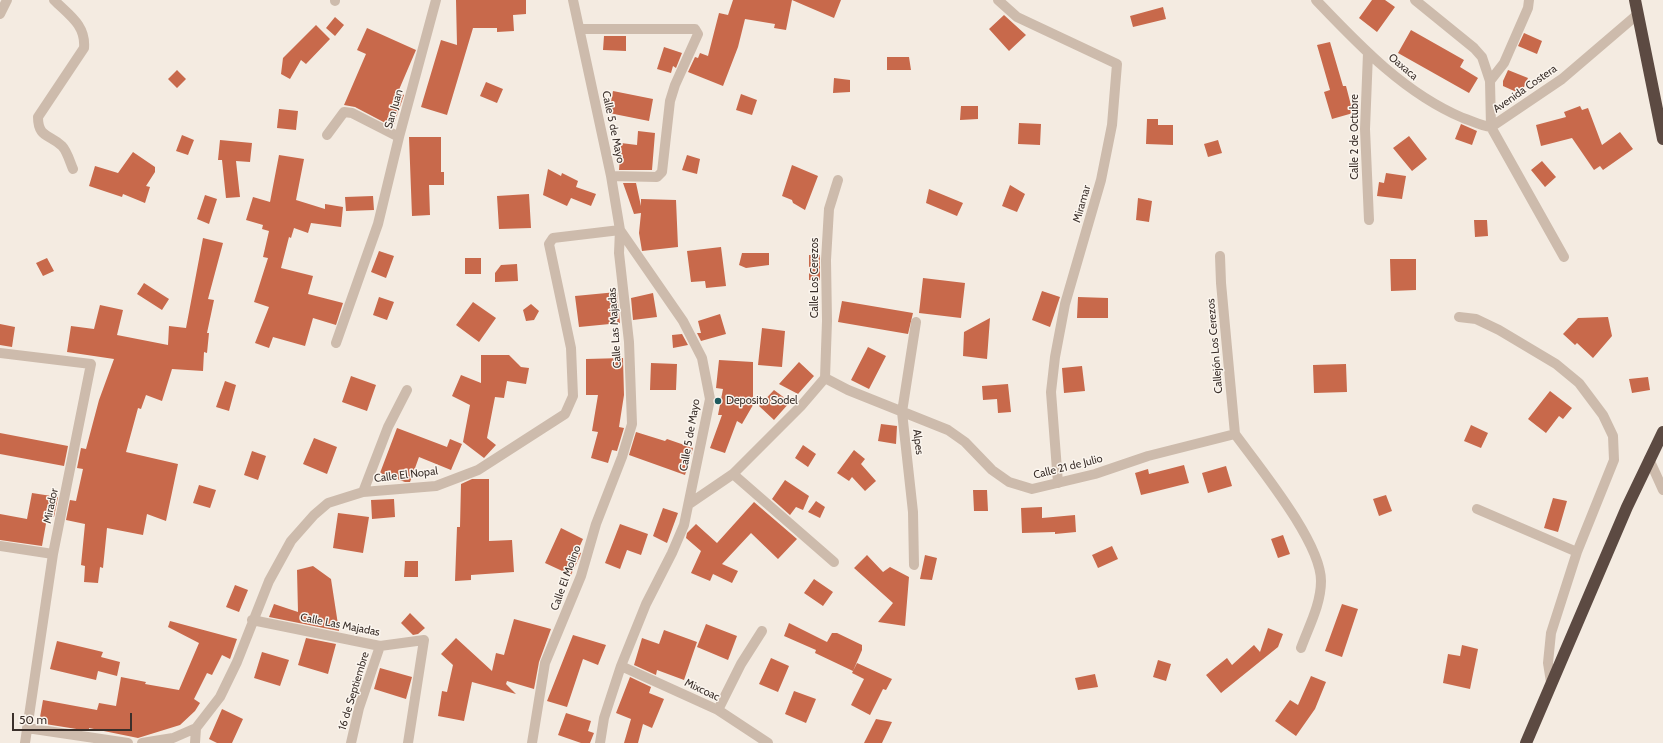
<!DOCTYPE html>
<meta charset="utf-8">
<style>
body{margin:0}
#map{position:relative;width:1663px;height:743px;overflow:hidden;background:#f4ebe1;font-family:Cabin,sans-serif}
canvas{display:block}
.scale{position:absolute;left:12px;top:713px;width:120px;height:18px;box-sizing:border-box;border:2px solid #3b302b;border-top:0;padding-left:5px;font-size:12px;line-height:14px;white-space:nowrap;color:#3b302b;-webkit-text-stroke:3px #fbf5ee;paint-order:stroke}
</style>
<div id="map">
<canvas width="1663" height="743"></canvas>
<div class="scale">50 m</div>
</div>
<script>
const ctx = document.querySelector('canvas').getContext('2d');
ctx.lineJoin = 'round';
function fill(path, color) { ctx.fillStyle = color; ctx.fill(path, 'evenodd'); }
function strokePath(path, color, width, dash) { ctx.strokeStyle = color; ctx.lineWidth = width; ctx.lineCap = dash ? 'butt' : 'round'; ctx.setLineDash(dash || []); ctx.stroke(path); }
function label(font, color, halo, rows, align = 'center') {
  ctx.font = font + ' Cabin,sans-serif'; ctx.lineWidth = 3; ctx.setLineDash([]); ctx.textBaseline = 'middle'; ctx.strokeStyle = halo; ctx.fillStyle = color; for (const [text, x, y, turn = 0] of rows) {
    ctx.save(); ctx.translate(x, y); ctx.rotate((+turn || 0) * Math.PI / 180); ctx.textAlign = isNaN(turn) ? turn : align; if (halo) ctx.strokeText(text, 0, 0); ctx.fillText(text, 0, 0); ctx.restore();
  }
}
fill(new Path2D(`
 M456,0H526V14L513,15L514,31L497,32V28H473L447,115L421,107L441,40L457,45Z
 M733,0H792L786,30L774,28L775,24L745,19L738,47L723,86L688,72L695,57L698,58L700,53L708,56L719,13L728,15Z
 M792,0H841L834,18Z
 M1372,0H1385L1395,7L1377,32L1359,18Z
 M1163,7L1166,19L1133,27L1130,16Z
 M1004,15L1026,35L1009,51L989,29Z
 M335,17L344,25L335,36L326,28Z
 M316,25L330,39L306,64L301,60L290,79L281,74L283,58Z
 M367,28L416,50L398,92L404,95L393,127L355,107L344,105L366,54L357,50Z
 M1411,30L1464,60L1460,67L1478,78L1469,93L1398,53Z
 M1524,33L1542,41L1537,54L1518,46Z
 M604,36H626V51L603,50Z
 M1330,42L1343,86H1346L1353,113L1332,119L1324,92L1330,90L1317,45Z
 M664,47L682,53L676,68L673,66L671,73L657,69Z
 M887,57H909L911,70H887Z
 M177,70L186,79L177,88L168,79Z
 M1508,70L1528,78L1521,94L1503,86V81Z
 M834,78L850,80V92L833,93Z
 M486,82L503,89L497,103L480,96Z
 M613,91L653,99L649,121L609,113Z
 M741,94L757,100L752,115L736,110Z
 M961,106H978V119L960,120Z
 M1580,106L1582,110L1588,108L1602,145L1620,132L1633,149L1603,170L1600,166L1594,170L1572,138L1541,146L1536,125L1566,117L1564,112Z
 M279,109L298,111L296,130L277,128Z
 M1147,119H1158V125H1173V145L1146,144Z
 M1019,123L1041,124L1040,145L1018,144Z
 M1461,124L1477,131L1472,145L1455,139Z
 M638,131L655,133L652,170H619L621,143L637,145Z
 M182,135L194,140L188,155L176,151Z
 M1409,136L1427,159L1412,171L1393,148Z
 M409,137H441V172H444V185H429L430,215L412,216Z
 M220,140L252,143L250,162L236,161L240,197L226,198L222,160H218Z
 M1218,140L1222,153L1208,157L1204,144Z
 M133,152L155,167V172L146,186L150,187L145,203L123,194L122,197L89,186L95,166L118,173Z
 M279,155L304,159L296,200L325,209V204L343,207L341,227L311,223L308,233L294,228L291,238L289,237L281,268L313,276L308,294L343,303L336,325L313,318L305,346L273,337L269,348L255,343L269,307L254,302L268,258L263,257L269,231L262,229L263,225L246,220L253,197L270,202Z
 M687,155L700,159L697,174L682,170Z
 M1542,161L1556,177L1545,187L1531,170Z
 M792,165L818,176L805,210L793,203L792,200L782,196Z
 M548,169L561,176L562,173L578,181L576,187L596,194L591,206L571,198L567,206L543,195Z
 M1386,173L1406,176L1402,199L1377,196L1379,182L1384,183Z
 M623,183H636L641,206V199L676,200L678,247L642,251L639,233L641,213L634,214Z
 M1010,185L1025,194L1017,212L1002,206Z
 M929,189L963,203L957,216L926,203Z
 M529,194L531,228L499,229L497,196Z
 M205,195L217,199L209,224L197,219Z
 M373,196L374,210L346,211L345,197Z
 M1138,198L1152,201L1149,222L1136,220Z
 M1474,220H1487L1488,236L1475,237Z
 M203,238L223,243L208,299L214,300L207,333H209L207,353L204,352L203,371L172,369L162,401L146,395L141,409L138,408L126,452L178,464L166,521L147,514L143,535L107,528L103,568L100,567L98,583L84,582L85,566L81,565L85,524L66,520L70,500L76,501L83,469L77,468L81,448L86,449L99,400L114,359L67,352L71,326L94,329L100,305L123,310L117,335L168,345L169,326L186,328Z
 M721,247L726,286L706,288L705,281L691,282L687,251Z
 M379,251L394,256L386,278L371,272Z
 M742,253H769V265L746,268L739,265Z
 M809,255H820V280H809Z
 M47,258L54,271L43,276L36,263Z
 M465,258H481V274H465Z
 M1390,259H1416V290L1391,291Z
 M517,264L518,281L495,282V273L501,265Z
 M923,278L965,283L961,318L919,313Z
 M144,283L169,299L162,310L137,294Z
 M1042,291L1060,297L1050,327L1032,320Z
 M617,292L620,323L579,327L575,296Z
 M653,293L657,317L633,320L631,298Z
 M379,297L394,302L387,320L373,315Z
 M1078,297L1108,298V318H1077Z
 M842,301L913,313L908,334L838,322Z
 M473,302L496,318L479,342L456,325Z
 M531,304L539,311L534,320L526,321L523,310Z
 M720,314L726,334L701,341L697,333H701L698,321Z
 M1608,317L1612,336L1593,358L1577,343L1575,345L1563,334L1578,318Z
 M990,318L987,359L963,356L964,332Z
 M0,324L15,327L12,347L0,345Z
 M762,328L785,331L782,367L758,365Z
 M682,334L688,345L673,348L672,335Z
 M868,347L886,356L869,389L851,380Z
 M481,355H509L521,367L529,368L526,384L507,381L504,398L495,397L487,438L496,445L484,458L463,442L470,405L452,396L461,375L481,383Z
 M623,358L624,395L619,427L624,428L617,451L612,450L608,463L591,458L598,432L592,431L598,395H586V359Z
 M719,360L753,362V405L742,424L737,421L725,453L710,448L722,415H718L723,389L716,388Z
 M799,362L814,376L798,394L779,384Z
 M651,363L677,364L676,390H650Z
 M1346,364L1347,392L1314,393L1313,365Z
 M1082,366L1085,391L1064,393L1062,368Z
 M351,376L376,385L367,411L342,402Z
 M1648,377L1650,390L1632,393L1629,379Z
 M225,381L236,385L229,411L216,407Z
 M1008,384L1011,412L998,413L997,399L983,400L982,386Z
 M774,390L790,402L774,420L759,406Z
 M1550,391L1572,408L1563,419L1559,416L1546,433L1528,419Z
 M881,424L897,426L896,444L878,441Z
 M1471,425L1488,433L1481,448L1464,441Z
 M397,428L447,447L450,439L462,444L451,470L419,457L410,482H405L380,473Z
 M636,432L665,441L667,439L693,448L685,475L629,455Z
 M0,433L68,446L64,466L0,454Z
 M314,438L337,447L327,474L303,464Z
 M803,445L816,454L808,467L795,458Z
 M854,450L865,459L861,464L876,481L865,491L852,477L849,481L837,473Z
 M252,451L266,456L258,480L244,475Z
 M1184,465L1189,483L1141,495L1135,473L1148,469L1149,474Z
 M1226,466L1232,486L1208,493L1202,473Z
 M472,479H489V541L512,540L514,572L471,575V580L455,581L457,527H460L461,484Z
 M785,480L809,496L803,510L796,507L790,515L772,499Z
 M199,485L216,490L210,508L193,503Z
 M973,490H987L988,511H974Z
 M32,493L58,497L54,517L47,518L42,546L0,540V514L27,519Z
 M1386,495L1392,511L1379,516L1373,499Z
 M1553,498L1567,501L1558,532L1544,528Z
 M394,499L395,517L372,519L371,500Z
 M816,501L825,507L820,518L808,512Z
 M754,502L797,539L778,559L751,533L722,564L738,571L732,583L713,574L710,581L691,573L701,551L686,538L687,533L696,524L717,543Z
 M1042,507V518L1075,515L1076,532L1055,534V532L1022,533L1021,508Z
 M663,508L678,513L667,543L653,536Z
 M338,513L369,517L363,553L333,548Z
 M620,524L648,534L641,555L627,550L620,569L605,563Z
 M561,528L583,539L577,552L581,553L580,556L571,575L545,563Z
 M1283,535L1290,554L1278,558L1271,539Z
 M1112,546L1118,559L1098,568L1092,555Z
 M867,555L883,572L890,567L909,577L905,626L878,622L893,603L854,568Z
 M925,555L937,558L932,580L920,579Z
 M405,561H418V577H404Z
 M313,566L331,579L339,631L269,617L274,604L298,612L297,570Z
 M814,579L833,592L823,606L804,593Z
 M235,585L248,590L239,612L226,607Z
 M1342,604L1358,609L1342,657L1325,651Z
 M410,613L425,628L418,634L413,635L401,623Z
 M514,619L551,629L539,662L534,689L507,681L506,684L516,694L472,682L464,721L438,716L442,691L447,692L453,665L441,654L456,638L492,671L496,653L504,655Z
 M170,621L237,639L230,659L222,655L212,675L207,673L194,699L200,703L195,711L180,725L138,738L89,728V731L39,723L43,700L97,710L99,703L116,706L121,677L146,682L145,684L179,690L199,643L168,627Z
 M789,623L827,642L832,633H837L862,645V650L853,671L815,653L816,650L784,636Z
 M706,624L737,636L728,660L697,647Z
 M1268,628L1283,634L1278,647L1221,693L1206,675L1227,658L1232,665L1254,645L1260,652Z
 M664,630L697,642L684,680L657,670L656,675L634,665L642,638L659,644Z
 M573,635L606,645L598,665L583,659L567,707L547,701Z
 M306,638L336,644L328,674L298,665Z
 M57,641L103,652L101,657L120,662L117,676L98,671L96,680L50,669Z
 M1462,645L1478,649L1470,689L1443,683L1448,654L1460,656Z
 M262,652L289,660L280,686L254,678Z
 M771,658L789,666L778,692L759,684Z
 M1158,660L1171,664L1166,681L1153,677Z
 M857,663L892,679L886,690L883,689L870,715L851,705L864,679L852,673Z
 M380,668L412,677L406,699L374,689Z
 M1095,674L1098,687L1078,690L1075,678Z
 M1311,676L1326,682L1315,709L1296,736L1275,721L1290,700L1298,705Z
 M630,677L651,687L649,693L664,699L652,728L643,724L638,743H624L631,719L616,713Z
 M794,691L816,699L806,723L785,714Z
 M222,709L243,719L232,743H217L209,739Z
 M566,713L591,721L588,731L594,733L590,743H581L558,735Z
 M876,719L892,722L882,743H864Z`), '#c8694b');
strokePath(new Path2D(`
 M54,0C69,15 86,25 84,48L38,117C38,138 50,134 62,146C67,151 70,162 73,169
 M573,0L611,176L620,230L683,321L702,358L710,399L684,525L672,553L646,604L621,666L604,718L600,743
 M998,0L1017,17L1117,64L1112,125L1101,180L1065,304L1055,357L1051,392L1058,483
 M1316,0C1359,45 1404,93 1463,118C1472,121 1481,126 1491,127
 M1415,0L1474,48L1482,57L1490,81L1491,127L1564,257
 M335,1V0
 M0,14L7,0
 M580,29H695L698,34L675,85L670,101L662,172L657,177L611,176
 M1368,53L1365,129L1369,220
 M1490,81L1504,63L1528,8L1529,0
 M1491,127L1562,79L1638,14
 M327,135L344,112L352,113L399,137
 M1220,256L1221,283L1235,434
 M1459,317L1476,319L1499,330L1556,364L1579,383L1603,415L1613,436L1614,460L1577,552L1551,633L1548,663L1551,682
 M336,343L378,224L399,137L436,0
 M0,353L91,364L53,554L25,743
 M825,378L827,321L826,260L829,209L838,180
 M1649,459L1663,490
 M733,474L834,562
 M363,492L388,427L407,390
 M689,504L733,474L801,406L825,378L848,390L948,430L965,442L992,470L1009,482L1032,489L1095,474L1148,456L1235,434C1259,467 1321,542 1321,581C1321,604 1309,626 1301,648
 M1477,509L1577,552
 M0,546L53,554
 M914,565L913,512L902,412L916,322
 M252,620L380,646L424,640L408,743
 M621,666L718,710L768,743
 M718,710L741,664L762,631
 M27,728L128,743
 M142,743L173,738L196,728L220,697L237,662L269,581L291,541L314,515L328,503L363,492L436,486L478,470L565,414L573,396L571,348L549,244L553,238L620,230L619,253L629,342L632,424L622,457L596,524L581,576L545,663L532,743
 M195,743L196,728
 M351,743L359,708L380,646`), '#cdbbac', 10);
strokePath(new Path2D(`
 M1635,0L1663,139
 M1526,743L1627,507L1663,432`), '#5c4a42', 12);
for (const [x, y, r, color] of [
 [718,401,4,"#1f5a5e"]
]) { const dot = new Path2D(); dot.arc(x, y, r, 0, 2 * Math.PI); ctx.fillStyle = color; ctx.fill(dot); strokePath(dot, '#fbf5ee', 1.5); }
label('11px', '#3b302b', '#fbf5ee', [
 ["Oaxaca",1403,67,40],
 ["Avenida Costera",1525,89,-35],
 ["San Juan",394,109,-74],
 ["Calle 5 de Mayo",613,127,78],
 ["Calle 2 de Octubre",1355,137,-90],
 ["Miramar",1082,204,-74],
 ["Calle Los Cerezos",815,278,-90],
 ["Calle Las Majadas",615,328,-94],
 ["Callejón Los Cerezos",1215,346,-95],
 ["Calle 5 de Mayo",690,435,-80],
 ["Alpes",918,442,83],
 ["Calle 21 de Julio",1068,467,-14],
 ["Calle El Nopal",406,475,-7],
 ["Mirador",51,506,-78],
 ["Calle El Molino",566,578,-70],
 ["Calle Las Majadas",340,625,11],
 ["Mixcoac",702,690,25],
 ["16 de Septiembre",354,691,-73]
]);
label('11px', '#3b302b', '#fbf5ee', [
 ["Deposito Sodel",726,401]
], 'left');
</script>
